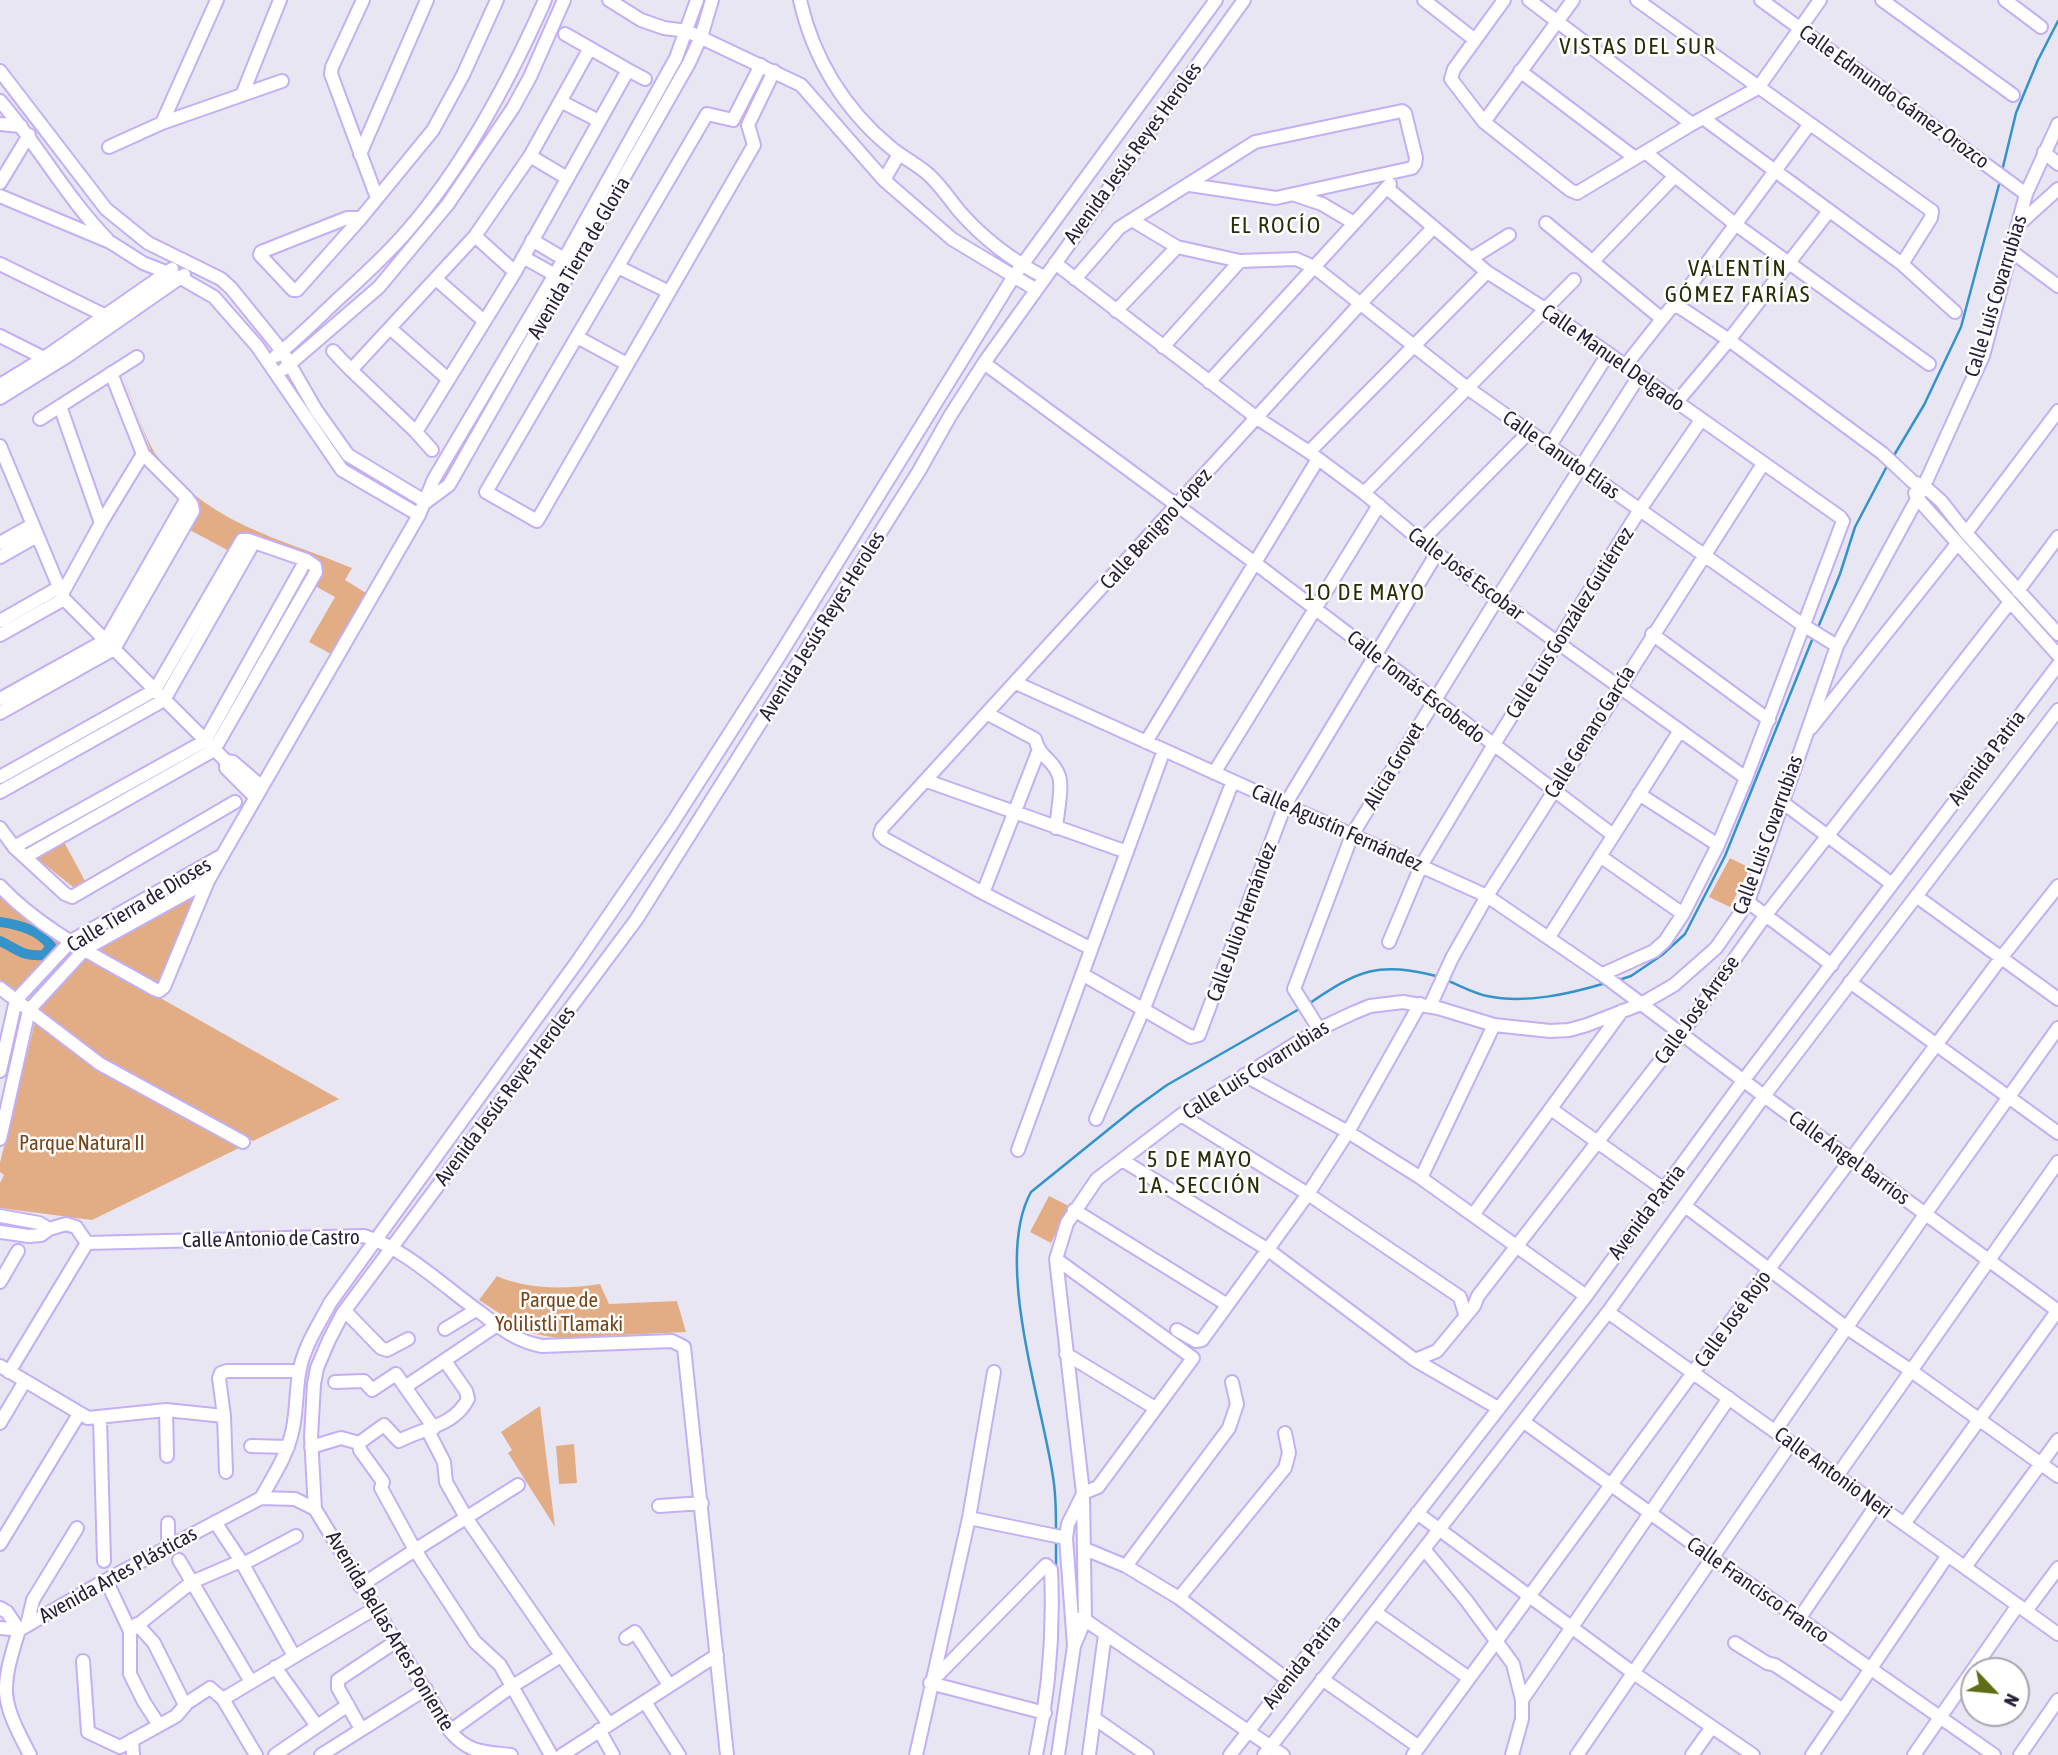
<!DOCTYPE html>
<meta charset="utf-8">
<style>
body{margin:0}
#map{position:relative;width:2058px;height:1755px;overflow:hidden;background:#e9e6f4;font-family:"Asap Condensed",sans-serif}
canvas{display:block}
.north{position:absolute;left:1960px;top:1657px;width:70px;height:70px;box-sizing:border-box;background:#fff;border:2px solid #a9a5af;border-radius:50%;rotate:116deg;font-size:19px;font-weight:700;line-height:28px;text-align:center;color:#271e38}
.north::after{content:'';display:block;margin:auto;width:24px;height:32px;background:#616d16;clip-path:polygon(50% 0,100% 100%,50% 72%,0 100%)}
</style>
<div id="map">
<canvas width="2058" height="1755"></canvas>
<div class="north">N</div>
</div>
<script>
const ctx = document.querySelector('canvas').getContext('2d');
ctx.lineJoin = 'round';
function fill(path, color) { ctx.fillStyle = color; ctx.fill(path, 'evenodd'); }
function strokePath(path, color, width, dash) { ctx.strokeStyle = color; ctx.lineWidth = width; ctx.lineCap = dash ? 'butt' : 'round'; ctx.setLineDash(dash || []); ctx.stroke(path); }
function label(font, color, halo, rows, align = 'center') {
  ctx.font = font + ' "Asap Condensed",sans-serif'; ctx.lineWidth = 5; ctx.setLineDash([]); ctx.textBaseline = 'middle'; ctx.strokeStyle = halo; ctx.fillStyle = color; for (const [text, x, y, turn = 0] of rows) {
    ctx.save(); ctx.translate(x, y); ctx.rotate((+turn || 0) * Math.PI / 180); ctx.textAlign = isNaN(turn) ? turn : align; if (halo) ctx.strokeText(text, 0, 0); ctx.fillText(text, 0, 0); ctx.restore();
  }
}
fill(new Path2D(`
 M123,376C132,397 145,440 157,456C209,525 278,537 352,568L345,580L366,593L331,654L309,642L335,597L315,586L322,571L315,557L249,534L229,551L188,529L196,516L154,459Z
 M63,840L85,881L73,887L38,859V856Z
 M1730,858L1750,868L1730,907L1709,897Z
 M199,891L159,988L95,949Z
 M0,894L61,941L16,994L0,982Z
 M86,956L339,1099L253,1141L102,1059L37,1010Z
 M35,1022L96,1067L241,1147L92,1220L0,1208V1183L4,1175L0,1172V1163Z
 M1049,1196L1069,1206L1051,1243L1030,1232Z
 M497,1276C528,1290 567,1289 600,1284L609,1304L677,1301L686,1332L557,1338L530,1333L479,1300Z
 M540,1406L555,1527L508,1453L512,1450L501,1432Z
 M574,1444L577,1483L559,1484L556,1446Z`), '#e2ac85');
strokePath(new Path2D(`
 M2002,171L2016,113L2038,60L2058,21
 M1893,457L1924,405L1961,327L2000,181
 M1817,630L1840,574L1855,527L1887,466
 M1446,980C1459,985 1473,993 1487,996C1526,1004 1569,994 1606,983
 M1616,981L1631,976L1662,955L1685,934L1725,856L1814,635
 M1307,1005C1360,969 1377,961 1440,977
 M1056,1530C1056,1513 1056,1494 1053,1477C1042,1401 993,1261 1031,1192L1135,1108L1167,1085L1301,1008
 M1056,1540V1569
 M1055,1670L1057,1635`), '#3493c8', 2.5);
strokePath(new Path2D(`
 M0,922C20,925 39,930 51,946L44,955C22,957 18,949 0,941`), '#3493c8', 10);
const minor = new Path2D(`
 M363,0L332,67L331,74L377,198
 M609,0L641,20L664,28L687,31L801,85L884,180L952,239L1035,289
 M800,0C813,58 844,109 890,147C903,158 917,164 929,175C941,186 950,200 960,212C983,238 1013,261 1044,277
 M1424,0L1475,40
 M1504,0L1454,69L1451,79L1484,122L1570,190L1577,193L1692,124L1758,88L1820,0
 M1529,0L1692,124
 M1637,0L1932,211L1931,218L1902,264
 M1761,0L2026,194
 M1882,0L2013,95
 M2005,0L2041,27
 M761,65L733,120L707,114L486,492L537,521L754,145L748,125L774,71
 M628,70L645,79
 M0,71L106,209L148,243L221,279L231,288L282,351L316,410L348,455L426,502
 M1520,71L1635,158
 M242,95L280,0
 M0,101C38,145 67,198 107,239
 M562,102L599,121
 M1703,118L1902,264L1955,312
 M1484,122L1573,0
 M162,123L217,0
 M0,124L21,126
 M109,147L162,123L282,81
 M1645,152L1735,224L1929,364
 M2044,152L2058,164
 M360,154L427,0
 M530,156L567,178
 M884,180L899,154
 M0,183L29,135
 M1387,188L1487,272L1545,309L1840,517L1843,521L1746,778L1718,845L1683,914L1665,941L1654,951L1603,974
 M1295,195L1322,204L1354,223
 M0,196L110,242L143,263L181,278L214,297L257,346L342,470L419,515
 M361,218H347L261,252L260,255L293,290H297L361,218L433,130L463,75L497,0
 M1132,220L1177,247L1240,261L1296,259L1314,267L1466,387L1803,625L1837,646
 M1546,223L1662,319
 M2017,226L2058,189
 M475,236L515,272
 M532,240L564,259
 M2011,251L2058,286
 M523,257L555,275
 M1472,258L1509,235
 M1593,261L1675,176
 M1055,263L1257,418L1309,452L1364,493L1421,541L1497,599L1746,778
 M0,264L106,316
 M618,267L669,292
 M436,279L484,321
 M1075,279L1119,228L1255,142L1402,111L1405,113L1416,158L1415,164L1412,168L1276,198L1190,185
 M1681,298L1809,125
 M1116,311L1177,247
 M391,329L448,379
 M0,336L44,358
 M577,337L627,364
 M1163,347L1240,261
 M333,351L351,370
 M276,356C297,339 316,320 335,302C360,279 386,256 408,230C464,165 510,79 545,0
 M984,363L1255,563L1613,835
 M1625,366L1670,309L1675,306L1681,308L1729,340L1882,453L1913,482L1924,486L1941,501L1966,533L2058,634
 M284,369L379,287L448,204L513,108L530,77L564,0
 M1209,382L1390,184
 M0,385L44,358L172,269
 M0,398L66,357L184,275
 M1676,403L1729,340L1829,211
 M60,406L101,523
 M40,419L137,357
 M416,432L515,272L628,70L565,34
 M0,446L64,599L226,761V768L255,797
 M1549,447L1608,354
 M432,450L416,432L351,370L475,236L530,156L590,48
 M1309,452L1487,272
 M1364,493L1574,280
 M1915,493L1917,498L2058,655
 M426,502L449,485L689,63L701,37L712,0
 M1966,533L2058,411
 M1421,541L1529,432
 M0,543L32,525
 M0,557L37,536
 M2018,591L2058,537
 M62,594L101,523L143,454
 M0,621L58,588
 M1652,634L1769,720
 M0,635L64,599
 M1016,683L1487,896L1607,978L1764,1096L2058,1311
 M0,699L106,640L187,498
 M0,713L114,649L193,511L192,505L187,498L143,454L111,373
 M988,714L1035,739C1040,759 1053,758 1059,776C1063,787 1057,815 1056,828
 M1811,728L1957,544
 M1146,742L1318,459
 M226,761L233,762L261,786
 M1214,773L1379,505
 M0,777L155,690L242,540H248L306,560L315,566L316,572L214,750L25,857
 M927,781L1127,852
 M0,792L164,700L254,542
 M1639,794L1718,845
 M1782,802L1892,884
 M0,828L14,847L65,894L72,897L235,802
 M14,847L205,741L306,560
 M1600,856L1683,914
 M0,886C42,931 102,959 154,989L159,991L164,987L208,881L222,856L419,515L434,479L567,254L676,58L697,0
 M983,893L1038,752
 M1916,896L2058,999
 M1748,902L1832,965
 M1549,937L1679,732
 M1389,942L1421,866L1493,746L1639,511L1701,420
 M1090,948L983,893L885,839L880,834L882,828L1359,305L1434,227
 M1082,974L1191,1037L1199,1035L1285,805L1437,553
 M1850,982L2058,1133
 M0,988L100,1064L243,1142
 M1430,1006L1452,958L1487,896L1763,464
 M1319,1029L1294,989L1352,835L1497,599L1639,376
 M0,1071L16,1000L71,941L221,856
 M1244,1075L1348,1132L1421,1178L1586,1296
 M1551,1109L1665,1190
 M1181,1115L1308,1194L1460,1297L1465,1314
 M1096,1119L1144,1008L1233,781
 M0,1139L29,1010L85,949L208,881
 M1018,1150L1164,750
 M1122,1160L1267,1249L1415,1360L1498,1408
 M1421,1178L1494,1025
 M1685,1206L1847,1328L1910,1370L2058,1476
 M1074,1210L1226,1304
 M1473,1215L1622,1011
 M0,1216L39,1223L49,1229
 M0,1232L29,1236L41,1235L49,1229L66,1224L76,1227L87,1243
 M87,1243L364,1236C403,1247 447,1289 481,1313C500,1328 518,1342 542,1346L672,1341L684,1347L727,1755
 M1056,1259L1193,1358L1098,1487L1083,1493
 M0,1282L18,1251
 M345,1311L381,1348L387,1350L408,1339
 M1608,1312L2058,1634
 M445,1329L476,1310
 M1177,1330L1196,1341L1202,1340L1308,1194L1348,1132L1420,1004
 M1066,1354L1155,1408
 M1415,1360L1437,1351L1474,1306L1478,1296L1682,1033L1765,916L2010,602
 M0,1366L88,1418L166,1410L224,1416
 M9,1372L87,1243
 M335,1382L364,1381L372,1390L396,1374L434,1428
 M405,1387L497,1325
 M166,1410L167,1456
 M100,1418L104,1561
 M1524,1422L1711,1557L1994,1755
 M0,1423L25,1381
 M428,1431L444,1462L446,1482L467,1519L608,1723
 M1775,1431L1926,1213L2058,1028
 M359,1443L360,1450L383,1482L381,1488L415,1550L475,1642L500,1665L551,1755
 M359,1443L384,1425L399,1441C425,1427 453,1427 468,1399L466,1391L445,1361
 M251,1446L288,1447
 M311,1447L341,1438L359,1443
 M226,1472L224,1416L219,1378L221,1373L227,1371H299
 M1837,1476L2058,1162
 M261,1498C274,1475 288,1454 293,1428C298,1403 295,1376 305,1352C311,1335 322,1319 330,1303L577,962L671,825L778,658L1014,276L1216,0
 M659,1506L702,1503
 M1417,1513L1632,1672L1753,1755
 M969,1518L1066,1538
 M215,1522L241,1561L294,1656
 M168,1523V1547
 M1904,1524L2058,1310
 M0,1544L79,1414
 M1085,1549L1126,1566L1179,1598L1288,1680
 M1424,1549L1466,1600L1513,1664L1522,1700V1719L1512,1755
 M179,1560L251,1682
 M243,1564L296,1536
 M1126,1566L1229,1428L1237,1404L1232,1382
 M1965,1567L2058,1440
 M106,1580L130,1631
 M360,1586L415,1550L518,1485
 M1179,1598L1285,1468L1289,1453L1285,1433
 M0,1608L7,1612L19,1630
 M2026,1611L2058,1568
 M1375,1612L1469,1678
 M1077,1619L1085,1620L1283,1755
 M1799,1619L1877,1504
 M137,1624L154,1643L185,1705
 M27,1625L33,1600L77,1528
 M0,1628L19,1630
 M626,1638L635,1632L669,1685
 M1735,1643L1767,1663L1775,1665L1843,1710
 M1074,1646L1085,1620L1083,1493L1056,1259L1067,1223L1097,1179L1181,1115L1319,1029L1353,1013L1370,1006L1403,1002L1438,1008L1494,1025L1550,1031L1569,1030L1587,1025L1641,1004L1674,985L1716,948L1748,902L1837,646L1924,486L1983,356L2026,194L2058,124
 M83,1661L88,1732L120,1747L176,1716L187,1703L210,1688L223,1699L256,1755
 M275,1667L317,1726
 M1322,1679L1419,1747
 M223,1699L374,1609
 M1522,1700L1729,1398
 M645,1702L679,1755
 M1094,1718L1147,1755
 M159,1725L144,1702L130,1674V1631L192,1582L241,1561
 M361,1729L338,1688V1680L395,1642
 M599,1730L613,1755
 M450,1731L511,1687L561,1656
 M132,1740L133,1755
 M30,1755C0,1698 0,1691 19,1630L106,1580L261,1498L295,1499L315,1509
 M275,1755L348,1705
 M321,1755L426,1689
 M511,1755C484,1752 468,1753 450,1731L315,1509L311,1437L314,1384L317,1368L329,1340L343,1313L636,920L919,471L950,416L984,363L1244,0
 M562,1755L717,1655
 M916,1755L969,1518L994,1372
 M1036,1755C1049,1693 1054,1633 1051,1570L1046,1565L930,1683L1045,1713
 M1058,1755L1074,1646L1066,1538L1068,1524L1083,1494
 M1089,1755L1105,1634
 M1230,1755L1586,1296L1743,1081L2058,665
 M1264,1755L1608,1312L1764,1096L2058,710
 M1413,1755L1769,1269L2001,958L2058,886
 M1577,1755L1791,1443
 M1692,1755L1712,1727
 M1812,1755L1948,1555
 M1914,1755L2018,1605
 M2020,1755L2058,1700`);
strokePath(minor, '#c3aff3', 16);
strokePath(minor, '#fff', 12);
label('21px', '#271e38', '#fff', [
 ["Calle Edmundo Gámez Orozco",1894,97,36],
 ["Avenida Jesús Reyes Heroles",1133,153,-54],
 ["Avenida Tierra de Gloria",579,258,-60],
 ["Calle Luis Covarrubias",1996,296,-73],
 ["Calle Manuel Delgado",1613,358,35],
 ["Calle Canuto Elías",1561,455,35],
 ["Calle Benigno López",1156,529,-48],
 ["Calle José Escobar",1466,574,37],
 ["Calle Luis González Gutiérrez",1570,623,-58],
 ["Avenida Jesús Reyes Heroles",822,626,-58],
 ["Calle Tomás Escobedo",1416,687,38],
 ["Calle Genaro García",1590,732,-58],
 ["Avenida Patria",1987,758,-53],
 ["Alicia Grovet",1394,766,-59],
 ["Calle Agustín Fernández",1337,828,24],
 ["Calle Luis Covarrubias",1768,835,-70],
 ["Calle Tierra de Dioses",139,905,-31],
 ["Calle Julio Hernández",1242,922,-70],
 ["Calle José Arrese",1697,1010,-54],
 ["Calle Luis Covarrubias",1256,1070,-32],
 ["Avenida Jesús Reyes Heroles",505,1096,-53],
 ["Calle Ángel Barrios",1849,1158,36],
 ["Avenida Patria",1647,1212,-53],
 ["Calle Antonio de Castro",271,1239,-1],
 ["Calle José Rojo",1733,1319,-54],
 ["Calle Antonio Neri",1833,1473,36],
 ["Avenida Artes Plásticas",118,1575,-29],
 ["Calle Francisco Franco",1758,1590,35],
 ["Avenida Bellas Artes Poniente",390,1631,59],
 ["Avenida Patria",1302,1662,-52]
]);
label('21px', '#77451a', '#fff', [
 ["Parque Natura II",82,1143],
 ["Parque de",559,1300],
 ["Yolilistli Tlamaki",559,1324]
]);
ctx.letterSpacing = '2px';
label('23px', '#282e06', '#fff', [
 ["VISTAS DEL SUR",1638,47],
 ["EL ROCÍO",1276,226],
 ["VALENTÍN",1738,269],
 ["GÓMEZ FARÍAS",1738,295],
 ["1O DE MAYO",1365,593],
 ["5 DE MAYO",1200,1160],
 ["1A. SECCIÓN",1200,1186]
]);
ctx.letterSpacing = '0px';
</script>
